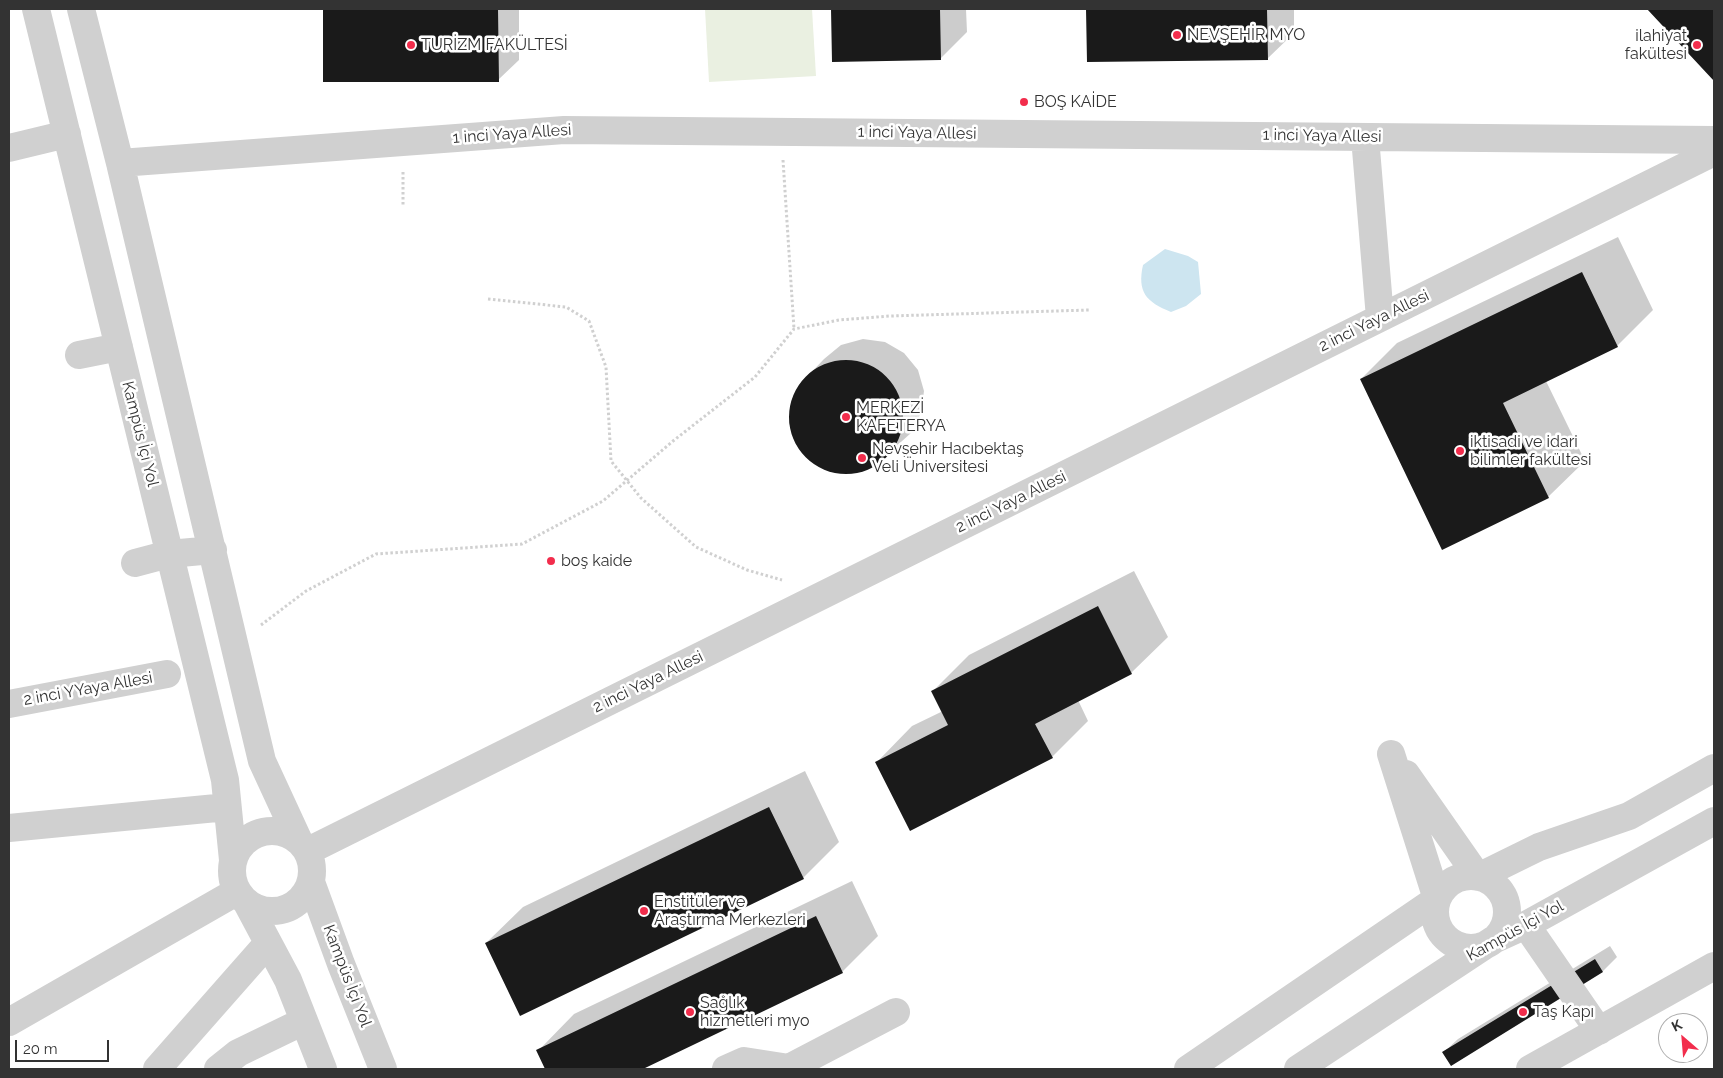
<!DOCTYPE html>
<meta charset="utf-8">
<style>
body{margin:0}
#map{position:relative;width:1723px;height:1078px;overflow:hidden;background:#fff;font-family:Raleway,sans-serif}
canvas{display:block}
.frame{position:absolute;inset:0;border:10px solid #333;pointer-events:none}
.north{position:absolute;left:1658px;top:1013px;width:50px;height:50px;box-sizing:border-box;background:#fff;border:1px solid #adadad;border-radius:50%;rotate:333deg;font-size:14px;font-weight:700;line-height:20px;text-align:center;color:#333}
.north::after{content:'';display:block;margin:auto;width:18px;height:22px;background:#f22d4c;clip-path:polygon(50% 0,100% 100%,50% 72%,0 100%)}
.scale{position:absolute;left:15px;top:1040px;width:94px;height:22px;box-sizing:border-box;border:2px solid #333;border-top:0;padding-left:6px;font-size:15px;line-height:18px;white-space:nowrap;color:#333;-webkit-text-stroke:4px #fff;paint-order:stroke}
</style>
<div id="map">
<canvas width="1723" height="1078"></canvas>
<div class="frame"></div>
<div class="north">K</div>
<div class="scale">20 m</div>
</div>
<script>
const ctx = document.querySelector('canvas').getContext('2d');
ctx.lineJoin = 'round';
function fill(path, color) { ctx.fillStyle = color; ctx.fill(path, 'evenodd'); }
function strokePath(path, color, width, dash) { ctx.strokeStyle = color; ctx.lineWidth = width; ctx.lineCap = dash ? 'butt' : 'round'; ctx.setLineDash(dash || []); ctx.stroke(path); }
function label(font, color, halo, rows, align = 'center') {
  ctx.font = font + ' Raleway,sans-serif'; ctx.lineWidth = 5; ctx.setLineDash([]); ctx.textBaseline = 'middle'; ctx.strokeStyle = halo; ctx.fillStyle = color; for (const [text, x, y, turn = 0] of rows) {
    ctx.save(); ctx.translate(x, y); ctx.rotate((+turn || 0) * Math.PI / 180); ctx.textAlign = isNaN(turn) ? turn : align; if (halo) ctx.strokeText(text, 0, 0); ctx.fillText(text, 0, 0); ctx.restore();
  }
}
fill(new Path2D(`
 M705,9H812L816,76L709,82Z`), '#eaf0e1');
fill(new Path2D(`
 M1165,249L1188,256L1198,262L1201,294L1186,306L1171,312C1146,302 1137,292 1143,265Z`), '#cde5f0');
fill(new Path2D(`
 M324,9H519V60L498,80L324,81Z
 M832,9H966L967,32L940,59L833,61Z
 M1087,9H1294V33L1267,59L1088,61Z
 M1649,9H1714V79Z
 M1618,237L1653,310L1617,346L1546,381L1585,461L1548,497L1361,379L1397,343Z
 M863,339L885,342L904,353L918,370L924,391L921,413L911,433L872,468L850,474L828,471L809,460L795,443L789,422L792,400L803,381L824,359L841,345Z
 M1134,571L1168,637L1131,673L1078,700L1088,721L1052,757L876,763L912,726L943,711L933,691L969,655Z
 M805,771L839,842L803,878L486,943L523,907Z
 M852,881L878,936L842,972L640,1069H547L538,1051L574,1014Z
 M1610,946L1617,957L1603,971L1451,1064L1444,1052L1458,1039Z`), '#0003');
fill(new Path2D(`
 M323,9H498L499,82H323Z
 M831,9H940L941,60L832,62Z
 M1086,9H1267L1268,60L1087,62Z
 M1647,9H1714V81Z
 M1582,272L1618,347L1503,403L1549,498L1442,550L1360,379Z
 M789 417a57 57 0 1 1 114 0a57 57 0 1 1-114 0Z
 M1098,606L1132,674L1035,724L1053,758L910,831L875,762L948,725L931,691Z
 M769,807L804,879L520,1016L485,943Z
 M816,916L843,973L643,1069H545L536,1050Z
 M1595,959L1603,972L1451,1066L1442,1052Z`), '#1a1a1a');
strokePath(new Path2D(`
 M783,160L794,329
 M403,172V207
 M488,299L566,307L589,321L606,367L611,461L641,498L696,547L747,570L782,580
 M261,625L306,591L376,554L522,544L603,501L673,441L755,377L794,329L839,320L890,316L1089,310`), '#d0d0d0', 3, [2.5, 2.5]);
strokePath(new Path2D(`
 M36,9L225,780L233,860
 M81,9L120,163L262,761L298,839
 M1365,137L1380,318
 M9,148L67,134
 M120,163L564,130L1714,140
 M79,355L119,347
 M135,563L169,554L213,550
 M9,704L167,674
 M1406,774L1478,877L1539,847L1629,816L1714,768
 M9,828L227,807
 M232 871a40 40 0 1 1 80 0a40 40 0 1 1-80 0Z
 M308,851L1714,152
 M1435 912a36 36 0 1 1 72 0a36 36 0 1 1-72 0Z
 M311,882L341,964L383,1069
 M247,903L288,980L323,1069
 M1526,925L1599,1031
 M9,1022L236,892
 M157,1069L268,943
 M218,1069L238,1053L304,1021
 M726,1069L744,1061L789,1068L896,1012
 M1188,1069L1437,899L1391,754
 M1298,1069L1493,940L1526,925L1714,821
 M1530,1069L1714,966`), '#d0d0d0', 28);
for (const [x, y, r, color] of [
 [1177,35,5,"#f22d4c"],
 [411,45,5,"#f22d4c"],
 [1697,45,5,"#f22d4c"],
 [1024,102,5,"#f22d4c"],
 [846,417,5,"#f22d4c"],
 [1460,451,5,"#f22d4c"],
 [862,458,5,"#f22d4c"],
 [551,561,5,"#f22d4c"],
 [644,911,5,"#f22d4c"],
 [690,1012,5,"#f22d4c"],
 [1523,1012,5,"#f22d4c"]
]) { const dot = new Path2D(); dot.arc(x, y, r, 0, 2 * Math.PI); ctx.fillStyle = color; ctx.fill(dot); strokePath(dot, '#fff', 2); }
label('16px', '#333', '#fff', [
 ["NEVŞEHİR MYO",1187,35],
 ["ilahiyat",1687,36,"right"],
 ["fakültesi",1687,54,"right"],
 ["TURİZM FAKÜLTESİ",421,45],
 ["BOŞ KAİDE",1034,102],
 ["MERKEZİ",856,408],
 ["KAFETERYA",856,426],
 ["iktisadi ve idari",1470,442],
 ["bilimler fakültesi",1470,460],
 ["Nevşehir Hacıbektaş",872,449],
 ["Veli Üniversitesi",872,467],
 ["boş kaide",561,561],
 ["Enstitüler ve",654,902],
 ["Araştırma Merkezleri",654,920],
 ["Sağlık",700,1003],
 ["hizmetleri myo",700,1021],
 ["Taş Kapı",1533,1012]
], 'left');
label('16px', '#333', '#fff', [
 ["1 inci Yaya Allesi",917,133,1],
 ["1 inci Yaya Allesi",512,134,-4],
 ["1 inci Yaya Allesi",1322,136,1],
 ["2 inci Yaya Allesi",1374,321,-26],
 ["Kampüs İçi Yol",140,434,76],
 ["2 inci Yaya Allesi",1011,502,-26],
 ["2 inci Yaya Allesi",648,682,-26],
 ["2 inci YYaya Allesi",88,689,-10],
 ["Kampüs İçi Yol",1515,931,-29],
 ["Kampüs İçi Yol",347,976,69]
]);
</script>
